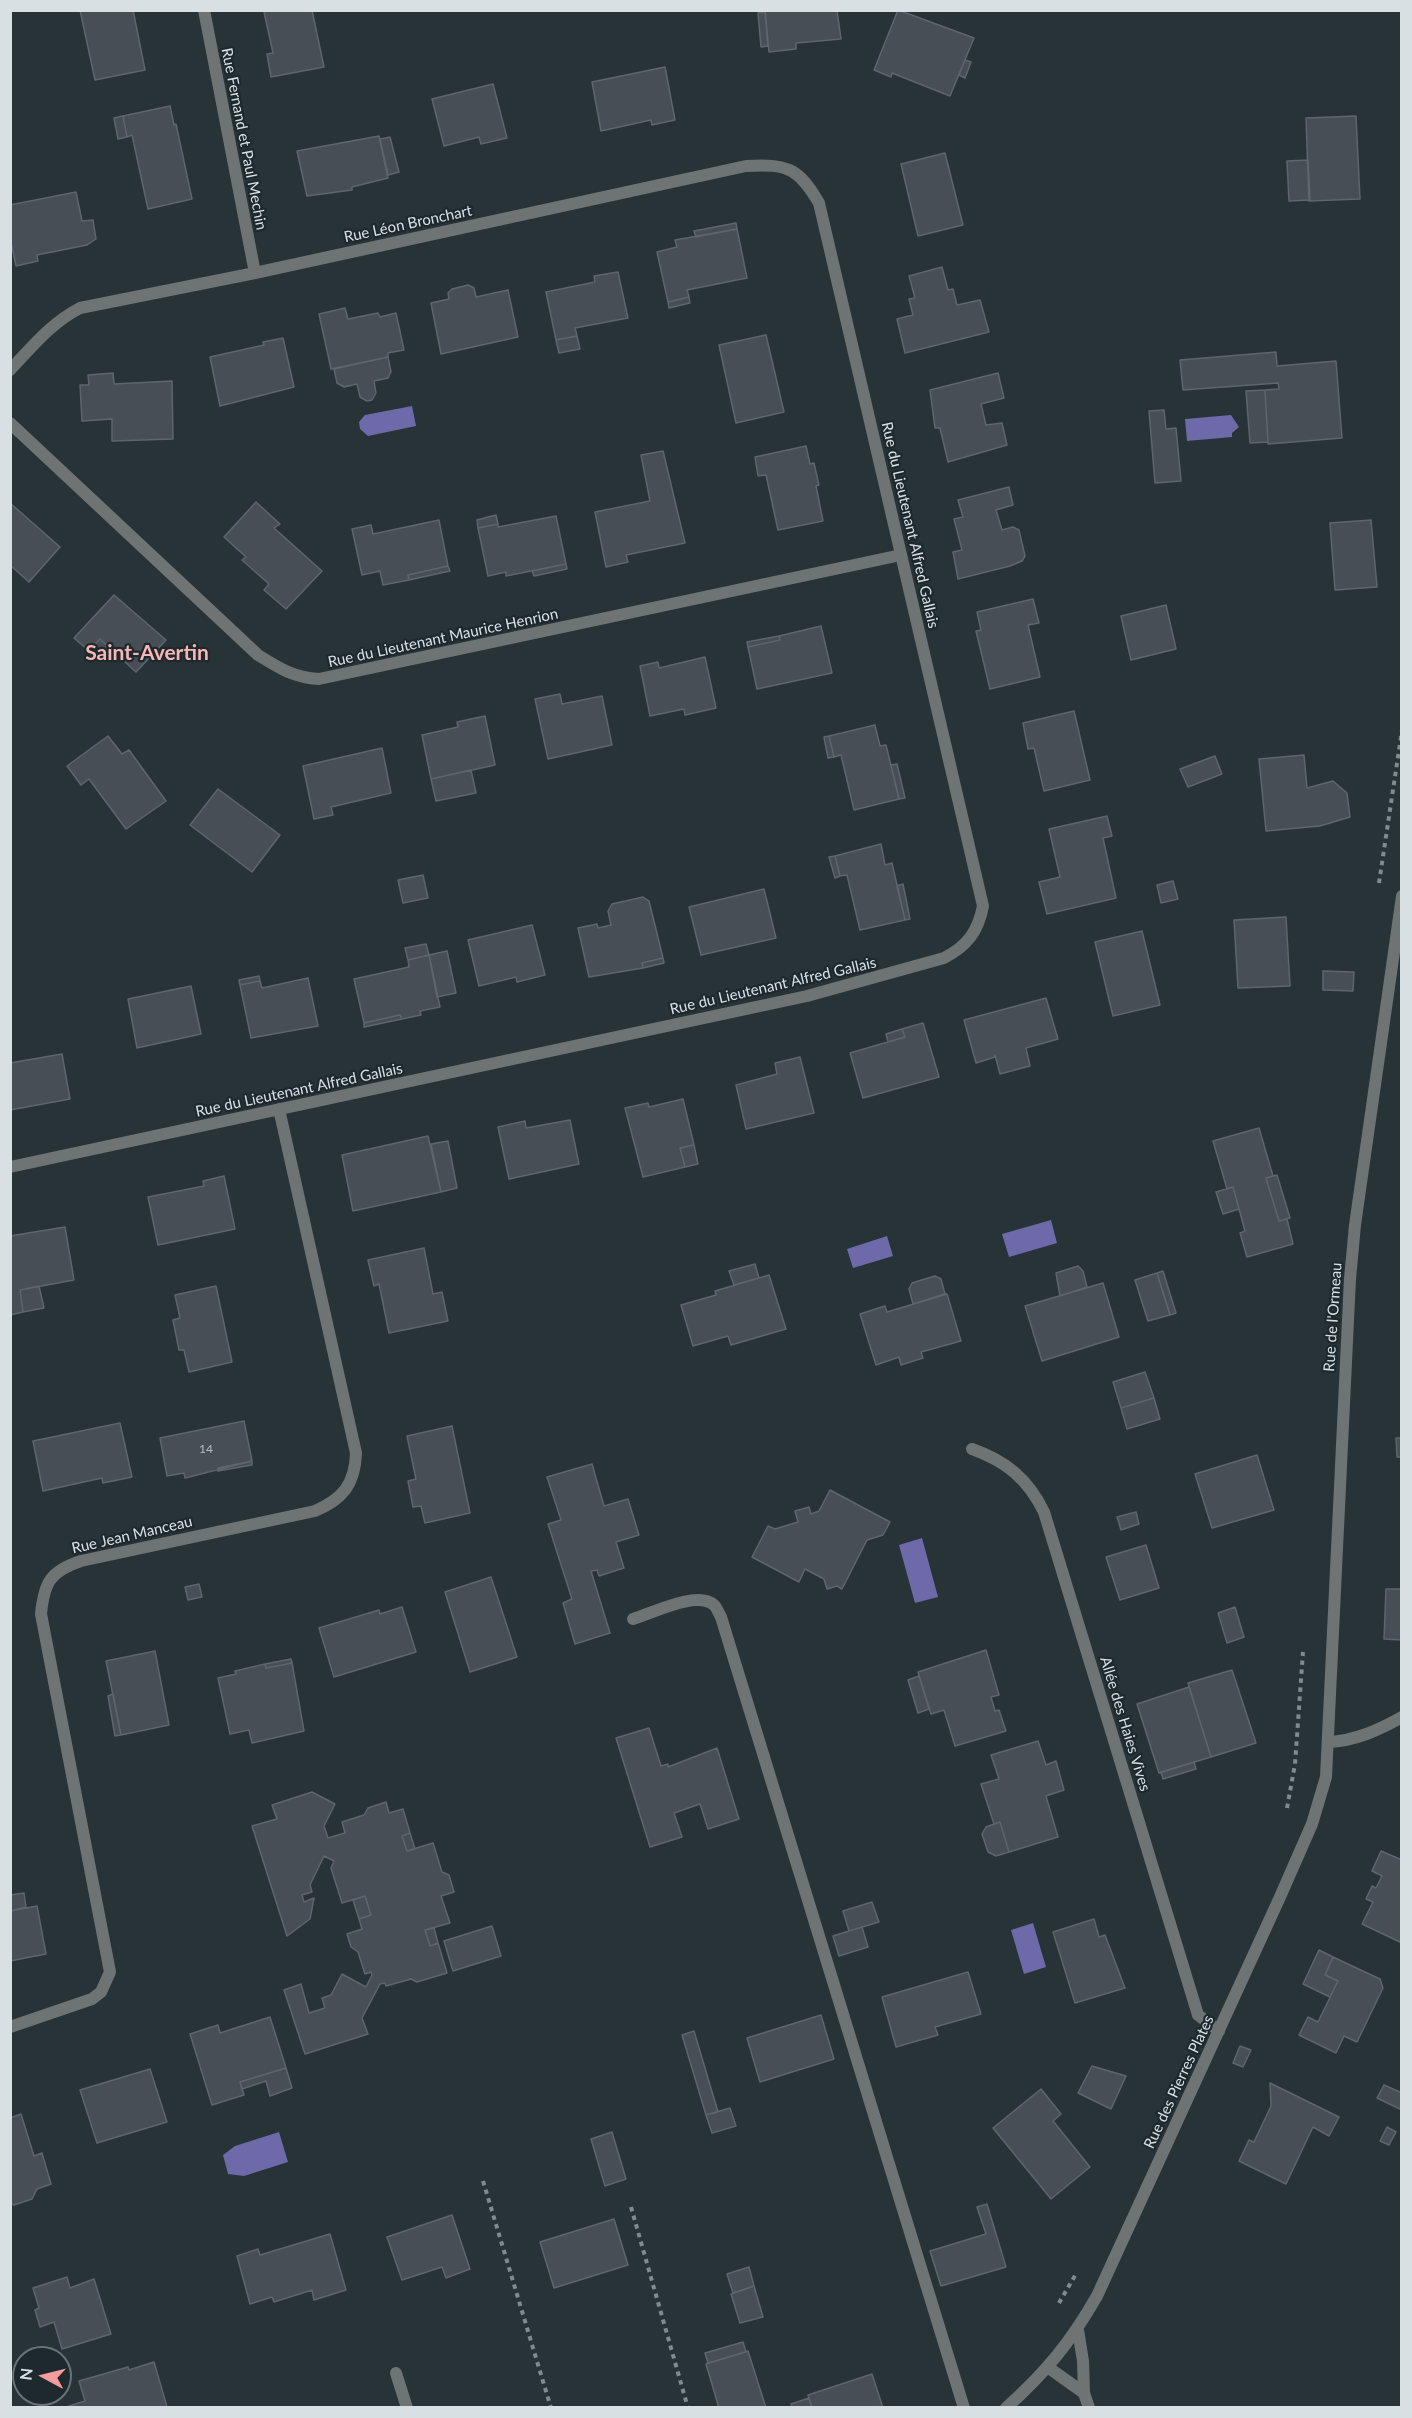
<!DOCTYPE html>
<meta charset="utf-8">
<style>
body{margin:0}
#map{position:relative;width:1412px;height:2418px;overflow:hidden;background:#283338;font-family:Lato,sans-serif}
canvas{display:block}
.frame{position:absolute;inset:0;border:12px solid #d9e0e3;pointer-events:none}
.north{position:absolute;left:12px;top:2346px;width:60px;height:60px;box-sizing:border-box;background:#1e292d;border:2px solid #697276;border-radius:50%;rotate:277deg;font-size:16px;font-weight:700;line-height:24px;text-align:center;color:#d9e0e3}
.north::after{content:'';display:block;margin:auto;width:21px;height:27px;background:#f59b9c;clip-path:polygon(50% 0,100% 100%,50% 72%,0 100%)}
</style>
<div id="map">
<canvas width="1412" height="2418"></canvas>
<div class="frame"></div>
<div class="north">N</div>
</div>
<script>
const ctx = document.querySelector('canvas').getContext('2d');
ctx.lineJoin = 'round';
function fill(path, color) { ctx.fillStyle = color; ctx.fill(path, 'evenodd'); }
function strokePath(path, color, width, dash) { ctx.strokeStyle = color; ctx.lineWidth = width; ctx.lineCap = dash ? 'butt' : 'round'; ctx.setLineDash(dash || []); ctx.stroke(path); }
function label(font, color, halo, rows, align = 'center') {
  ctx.font = font + ' Lato,sans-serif'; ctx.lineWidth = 4.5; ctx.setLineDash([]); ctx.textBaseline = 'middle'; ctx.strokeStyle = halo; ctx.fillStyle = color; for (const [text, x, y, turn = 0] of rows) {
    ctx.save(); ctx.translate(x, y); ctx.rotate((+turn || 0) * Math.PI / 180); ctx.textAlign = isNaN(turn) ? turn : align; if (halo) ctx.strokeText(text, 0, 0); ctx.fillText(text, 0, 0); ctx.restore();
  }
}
fill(new Path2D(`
 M412,406L416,426L368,436L360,429L359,422L365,415Z
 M1231,415L1239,427L1232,433V437L1187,441L1185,419Z
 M1051,1220L1057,1243L1009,1257L1002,1234Z
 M887,1236L893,1256L853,1268L847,1249Z
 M922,1538L938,1597L915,1603L899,1545Z
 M1033,1923L1046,1967L1024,1974L1011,1930Z
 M279,2132L288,2162L244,2176L228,2174L223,2155L235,2146Z`), '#6e6aaa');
const building = new Path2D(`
 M80,10H133L145,70L95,80Z
 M273,10H312L324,67L271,77L267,54L273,53L264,12Z
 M765,10H837L841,39L796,43V49L769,52Z
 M898,10L974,38L950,96L892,73L891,77L874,70Z
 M765,12L768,46L761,47L758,13Z
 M965,60L971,62L965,78L959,75Z
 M665,67L675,120L652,125L651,120L601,131L592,82Z
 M493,84L507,138L481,144L479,137L444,146L432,99Z
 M170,106L174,125L176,124L192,199L148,209L132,135L127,137L123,116Z
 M123,116L127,137L118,139L114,118Z
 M1356,116L1360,199L1309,201L1306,118Z
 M379,136L388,178L352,187V190L307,196L297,151Z
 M390,137L399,172L388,175L380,139Z
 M945,153L963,225L918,236L901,164Z
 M1308,160L1310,200L1289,201L1287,161Z
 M76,192L82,221L93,220L96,239L87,245L37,255L38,261L16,266L10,237V205Z
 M736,223L737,229L696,237L694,231Z
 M737,229L747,278L687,290L689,297L668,302L657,252L677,247L675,240Z
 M942,267L948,290L953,289L957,305L980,300L989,332L905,353L897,319L913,315L909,299L915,298L909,276Z
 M618,272L628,318L575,328L577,336L556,340L546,292L595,282L594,276Z
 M468,285L474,288L476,297L508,290L518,337L441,354L431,303L449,299L448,293L452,289Z
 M689,297L690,303L669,308L668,302Z
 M345,308L348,319L378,313L380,317L396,313L404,350L388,353V357L331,369L319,314Z
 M766,335L784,412L736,423L719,345Z
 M577,336L580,349L559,353L556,340Z
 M283,338L294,387L220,406L210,357L264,345L263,342Z
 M1276,352L1277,366L1336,361L1342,438L1268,444L1265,390L1279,389L1278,383L1183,390L1180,360Z
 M388,357L391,372L388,378L374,381L376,393L372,400L367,401L360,397L357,384L344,387L337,383L334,369Z
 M113,373L114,384L172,381L173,439L112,441V419L82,421L80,385H89L88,375Z
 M998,373L1004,398L981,404L986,425L1002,423L1007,445L948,462L940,428H935L930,390Z
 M1265,390L1268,442L1250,443L1246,391Z
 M1164,410L1166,429L1176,428L1181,481L1155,483L1149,411Z
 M806,446L810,464L814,463L819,485L816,486L823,521L778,530L766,475L758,476L755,457Z
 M663,451L685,543L626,555L628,562L606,567L595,512L650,501L641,455Z
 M1009,487L1013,505L996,510L1002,530L1013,527L1019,530L1025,556L1022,561L1010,566L958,579L953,552L962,550L954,519L963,517L958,500Z
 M256,502L280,524L274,528L322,571L286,609L264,590L269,584L242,560L246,557L224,537Z
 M10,503L60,547L29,582L10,565Z
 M496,515L498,524L478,528L477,520Z
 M556,516L566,564L506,576V572L488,576L478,528L498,524V527Z
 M439,520L448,566L408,575L409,580L383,585L380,571L362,575L352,529L371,525L373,534Z
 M1371,520L1377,587L1335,590L1330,523Z
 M566,564L567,569L534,576L532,571Z
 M448,566L450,571L409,580L408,575Z
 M114,595L166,640L136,672L100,639L89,651L74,638Z
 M1033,599L1039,623L1028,625L1040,677L990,689L976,631L981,630L977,612Z
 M1166,605L1176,649L1131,660L1121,616Z
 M821,626L832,673L757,689L748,647L780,640L779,636Z
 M779,636L780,640L748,647L747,642Z
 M100,639L110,648L99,660L89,651Z
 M705,657L716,708L685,715L684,709L650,716L640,666L658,662L659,668Z
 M560,694L562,704L602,696L612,745L548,759L535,699Z
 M1074,711L1090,780L1044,791L1034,748L1028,749L1023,723Z
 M485,716L495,765L431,779L422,735L458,727L457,722Z
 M875,725L880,746L886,745L899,799L854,810L841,755L834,757L829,736Z
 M108,736L122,754L129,750L166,801L126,829L89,779L81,785L67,766Z
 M829,736L834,757L828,758L824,737Z
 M382,748L391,793L331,807L333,815L314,819L303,766Z
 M1304,755L1307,788L1333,781L1347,793L1350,817L1320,826L1266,831L1259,759Z
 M1215,756L1222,774L1188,787L1180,769Z
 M897,764L905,798L899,799L891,765Z
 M471,770L476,793L436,801L431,779Z
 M218,789L280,835L252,872L190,825Z
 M1107,816L1112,836L1103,838L1116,898L1047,914L1039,882L1060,877L1049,829Z
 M881,844L885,865L892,863L905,920L860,930L847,875L840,876L835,856Z
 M835,856L840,876L835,878L829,857Z
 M423,875L428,898L403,903L398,880Z
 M1173,881L1178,899L1161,903L1157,885Z
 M903,884L910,919L905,920L897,886Z
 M764,889L776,938L701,955L689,907Z
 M643,897L649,901L663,958L642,963L643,968L589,977L578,928L597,924L598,928L611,925L608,911L612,904Z
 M1286,917L1290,986L1238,988L1234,920Z
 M532,925L545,975L517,982L516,977L479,986L468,940Z
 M1142,931L1160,1005L1113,1016L1095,942Z
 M426,944L429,955L408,960L405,948Z
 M447,951L456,993L437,997L429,955Z
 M429,955L440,1007L420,1011L421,1015L402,1019L400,1015L364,1023L354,979L409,967L408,960Z
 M663,958L664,963L643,968L642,963Z
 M1323,971L1354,972L1353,991L1323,990Z
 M259,976L260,981L240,985L239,980Z
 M308,978L318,1026L251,1038L240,985L260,981L262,988Z
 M191,986L201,1034L137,1048L128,999Z
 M1046,998L1058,1039L1026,1048L1030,1066L1000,1074L995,1055V1057L976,1063L964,1020Z
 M400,1015L402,1019L364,1027V1023Z
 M923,1023L939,1077L863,1098L850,1053L905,1037L902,1029Z
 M902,1029L905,1037L888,1042L886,1034Z
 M62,1054L70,1099L10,1110V1063Z
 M800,1057L814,1113L746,1129L736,1085L777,1074L775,1063Z
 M683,1099L694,1145L680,1148L685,1167L643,1177L625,1108L648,1103L649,1107Z
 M570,1120L579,1164L509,1179L498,1127L525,1121L526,1128Z
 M1259,1128L1273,1176L1266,1178L1279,1221L1287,1219L1293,1244L1247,1257L1240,1233L1245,1231L1233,1187L1227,1189L1213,1141Z
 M428,1136L441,1192L353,1211L342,1155Z
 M448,1141L457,1188L441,1192L431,1144Z
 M694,1145L698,1164L685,1167L680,1148Z
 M1277,1175L1290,1218L1279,1221L1266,1178Z
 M224,1176L235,1229L158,1245L148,1197L204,1186L203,1181Z
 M1233,1187L1239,1209L1223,1214L1216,1192Z
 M65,1227L74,1280L20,1290L23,1312L10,1315V1236Z
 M424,1248L433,1294L442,1292L448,1321L389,1333L379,1284L374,1286L368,1260Z
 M755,1264L759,1278L734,1285L729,1271Z
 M1078,1266L1083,1271L1087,1287L1060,1296L1056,1273Z
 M1163,1271L1176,1313L1170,1315L1157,1273Z
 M1157,1273L1170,1315L1148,1321L1135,1280Z
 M769,1275L786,1329L731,1345L728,1336L693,1346L681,1305L716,1295L715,1291Z
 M935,1276L941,1279L945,1294L913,1304L909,1289L912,1283Z
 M1103,1283L1119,1337L1042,1361L1025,1306Z
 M39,1286L44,1308L23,1312L20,1290Z
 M216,1286L232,1362L189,1372L184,1350H179L173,1320L180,1318L175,1295Z
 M947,1294L961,1341L921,1352L923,1358L901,1365L899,1357L876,1365L860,1314L885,1306L887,1312Z
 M1145,1372L1154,1398L1121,1408L1113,1382Z
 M1154,1398L1160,1419L1127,1429L1121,1408Z
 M244,1421L252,1461L185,1478L184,1473L167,1476L160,1438Z
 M120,1423L132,1477L103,1483L102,1478L43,1491L33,1441Z
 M452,1426L470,1513L425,1523L421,1506L413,1507L408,1481L416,1479L407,1436Z
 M1396,1438H1402V1457H1397Z
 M1257,1455L1274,1510L1212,1528L1195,1474Z
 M252,1461V1465L218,1471V1468Z
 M592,1464L604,1506L628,1499L639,1535L616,1542L624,1568L599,1576L597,1570L591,1571L610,1633L575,1644L563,1603L572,1599L548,1524L561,1520L547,1477Z
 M830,1490L890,1522L883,1535L867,1540L842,1589L837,1586L827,1589L824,1579L805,1569L799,1582L752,1557L768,1526L775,1529L798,1522L795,1511L809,1507L811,1514L819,1511Z
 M1136,1512L1139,1524L1121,1530L1117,1517Z
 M1146,1545L1159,1588L1120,1600L1106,1557Z
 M491,1577L517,1657L470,1672L445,1592Z
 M199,1584L202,1597L188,1600L185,1587Z
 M1386,1589H1402V1640L1384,1639Z
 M402,1607L416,1652L334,1677L319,1628L379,1610L380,1614Z
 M1235,1607L1244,1637L1227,1643L1218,1613Z
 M986,1650L999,1695L991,1697L995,1711L999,1710L1006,1731L955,1746L944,1710L931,1714L918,1672Z
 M155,1651L169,1725L121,1735L106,1661Z
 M291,1659L292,1663L266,1668L265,1664Z
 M292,1663L304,1731L252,1743L249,1730L230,1734L218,1678L236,1674L235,1671L265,1664L266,1668Z
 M1232,1670L1256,1743L1211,1757L1188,1683Z
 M919,1676L929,1709L918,1713L908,1680Z
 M1189,1687L1211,1757L1159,1773L1137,1704Z
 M113,1694L121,1735L115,1736L108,1696Z
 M649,1728L661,1766L668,1764V1767L717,1748L739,1819L708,1829L700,1804L674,1813L682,1837L650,1847L616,1738Z
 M1038,1741L1046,1765L1056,1761L1064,1790L1046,1796L1058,1837L1009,1852L1000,1822L994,1824L981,1784L999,1779L991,1755Z
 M1194,1762L1196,1769L1163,1779L1161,1772Z
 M312,1792L335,1804L324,1826L328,1838L345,1833L342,1822L364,1815L368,1808L386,1802L389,1813L403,1809L410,1833L402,1836L407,1851L433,1843L442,1872L449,1875L454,1892L441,1896L450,1923L425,1930L430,1946L438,1943L447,1973L417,1982L411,1979L386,1986L385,1983L380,1984L362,2018L368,2034L305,2054L284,1990L301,1984L309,2013L325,2008L322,1998L331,1995L342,1974L366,1987L372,1975L371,1972L365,1974L358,1952L351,1947L347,1934L362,1929L359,1919L371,1915L365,1896L342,1903L331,1868L334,1861L324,1856L310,1885L312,1892L302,1895L304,1902L314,1898L310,1919L287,1936L252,1826L277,1819L272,1805Z
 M1000,1822L1009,1852L996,1856L988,1852L982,1834L986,1827Z
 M410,1833L415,1849L407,1851L402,1836Z
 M1381,1851L1402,1860V1943L1362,1924L1373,1902L1366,1899L1372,1886L1376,1888L1382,1876L1372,1871Z
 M24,1893L26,1907L10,1911V1895Z
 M365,1896L371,1915L359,1919L353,1900Z
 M872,1902L879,1922L849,1931L843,1911Z
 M37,1906L46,1954L10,1961V1911Z
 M1094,1919L1099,1937L1105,1935L1125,1988L1075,2003L1053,1932Z
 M492,1926L501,1956L453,1971L444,1941Z
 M862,1927L868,1947L839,1956L833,1936Z
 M434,1928L438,1943L430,1946L425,1930Z
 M1319,1950L1333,1957L1325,1975L1338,1981L1330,1997L1303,1984Z
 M1333,1957L1380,1979L1383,1988L1357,2042L1344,2036L1336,2053L1299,2035L1308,2017L1318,2022L1338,1981L1325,1975Z
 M968,1972L981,2014L935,2027L938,2035L896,2047L882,1997Z
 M821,2015L834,2059L760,2082L747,2038Z
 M270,2017L286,2068L240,2082L244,2095L212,2105L190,2034L218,2025L220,2033Z
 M694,2031L718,2112L706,2115L682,2035Z
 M1240,2046L1251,2050L1243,2067L1233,2063Z
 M1092,2066L1126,2076L1111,2109L1078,2093Z
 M286,2068L292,2088L270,2096L266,2081L242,2089L240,2082Z
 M150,2069L167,2122L97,2143L80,2090Z
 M1270,2083L1339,2117L1329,2136L1313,2127L1286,2184L1239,2161L1249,2140L1254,2142L1271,2106Z
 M1384,2085L1402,2093V2110L1377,2098Z
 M1041,2089L1061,2114L1053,2121L1090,2167L1051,2199L993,2128Z
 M730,2108L736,2126L712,2133L706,2115Z
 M21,2114L34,2156L42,2153L51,2184L37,2189L32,2199L14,2205L10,2203V2118Z
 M1387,2127L1396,2132L1389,2145L1380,2141Z
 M612,2132L626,2179L605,2186L591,2139Z
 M987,2204L1006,2267L941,2286L930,2251L986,2234L977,2207Z
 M452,2215L470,2269L446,2278L442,2267L402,2280L387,2237Z
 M614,2219L628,2265L554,2288L540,2242Z
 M330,2234L346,2290L314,2300L312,2290L274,2302L272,2297L250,2304L237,2256L258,2249L260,2255Z
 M749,2267L754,2286L733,2293L727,2274Z
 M67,2277L70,2288L94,2279L111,2334L62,2349L54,2322L40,2327L35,2310L39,2308L33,2288Z
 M754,2286L763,2317L740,2323L731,2294Z
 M743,2342L746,2352L708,2363L705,2353Z
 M748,2351L766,2408H719L706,2364Z
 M154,2362L167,2407L63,2408L85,2401L79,2381L128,2367L129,2370Z
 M872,2374L883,2408H812L808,2395Z
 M809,2398L812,2408H792L791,2404Z`);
fill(building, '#474e56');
strokePath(building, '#5e656e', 1.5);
strokePath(new Path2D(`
 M1379,883L1402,730
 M1287,1808L1295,1764L1303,1652
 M483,2181L551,2408
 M631,2207L688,2408
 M1059,2303L1076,2274`), '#818a8e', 4, [4.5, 4.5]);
strokePath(new Path2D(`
 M633,1619C653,1613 697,1590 714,1605C717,1608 719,1614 721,1617L964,2408
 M396,2373L407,2408`), '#6e7473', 12);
strokePath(new Path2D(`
 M204,10L255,273
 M10,370C32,347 51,323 80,308L255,273L746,166C787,164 798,167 819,203L983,906C978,932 967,946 944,958L807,996L10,1167
 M10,423L258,655C279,668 294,678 319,679L901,555
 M972,1449C1006,1461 1028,1479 1044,1512L1198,2015L1219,2031
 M1328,1742C1355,1741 1379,1730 1402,1717
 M10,2027L92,1999L101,1992L110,1972L41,1614C44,1583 50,1571 81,1561L315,1511C343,1499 355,1484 356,1453L279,1109
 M1078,2330L1083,2361L1084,2393
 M1049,2368L1084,2393L1089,2408
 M1006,2408C1046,2372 1070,2343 1097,2296L1280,1897L1312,1824L1326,1777L1350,1279L1355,1225L1402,896`), '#6e7473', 12);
label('12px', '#b4bcc0', null, [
 ["14",206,1449]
]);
label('15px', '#d9e0e3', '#1e292d', [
 ["Rue Fernand et Paul Mechin",244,139,79],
 ["Rue Léon Bronchart",408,224,-12],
 ["Rue du Lieutenant Alfred Gallais",910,525,77],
 ["Rue du Lieutenant Maurice Henrion",443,638,-12],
 ["Rue du Lieutenant Alfred Gallais",773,986,-13],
 ["Rue du Lieutenant Alfred Gallais",299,1090,-12],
 ["Rue de l'Ormeau",1333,1317,-86],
 ["Rue Jean Manceau",132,1535,-13],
 ["Allée des Haies Vives",1125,1724,73],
 ["Rue des Pierres Plates",1179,2082,-65]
]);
label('bold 21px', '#fab6b5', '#1e292d', [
 ["Saint-Avertin",147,653]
]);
</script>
